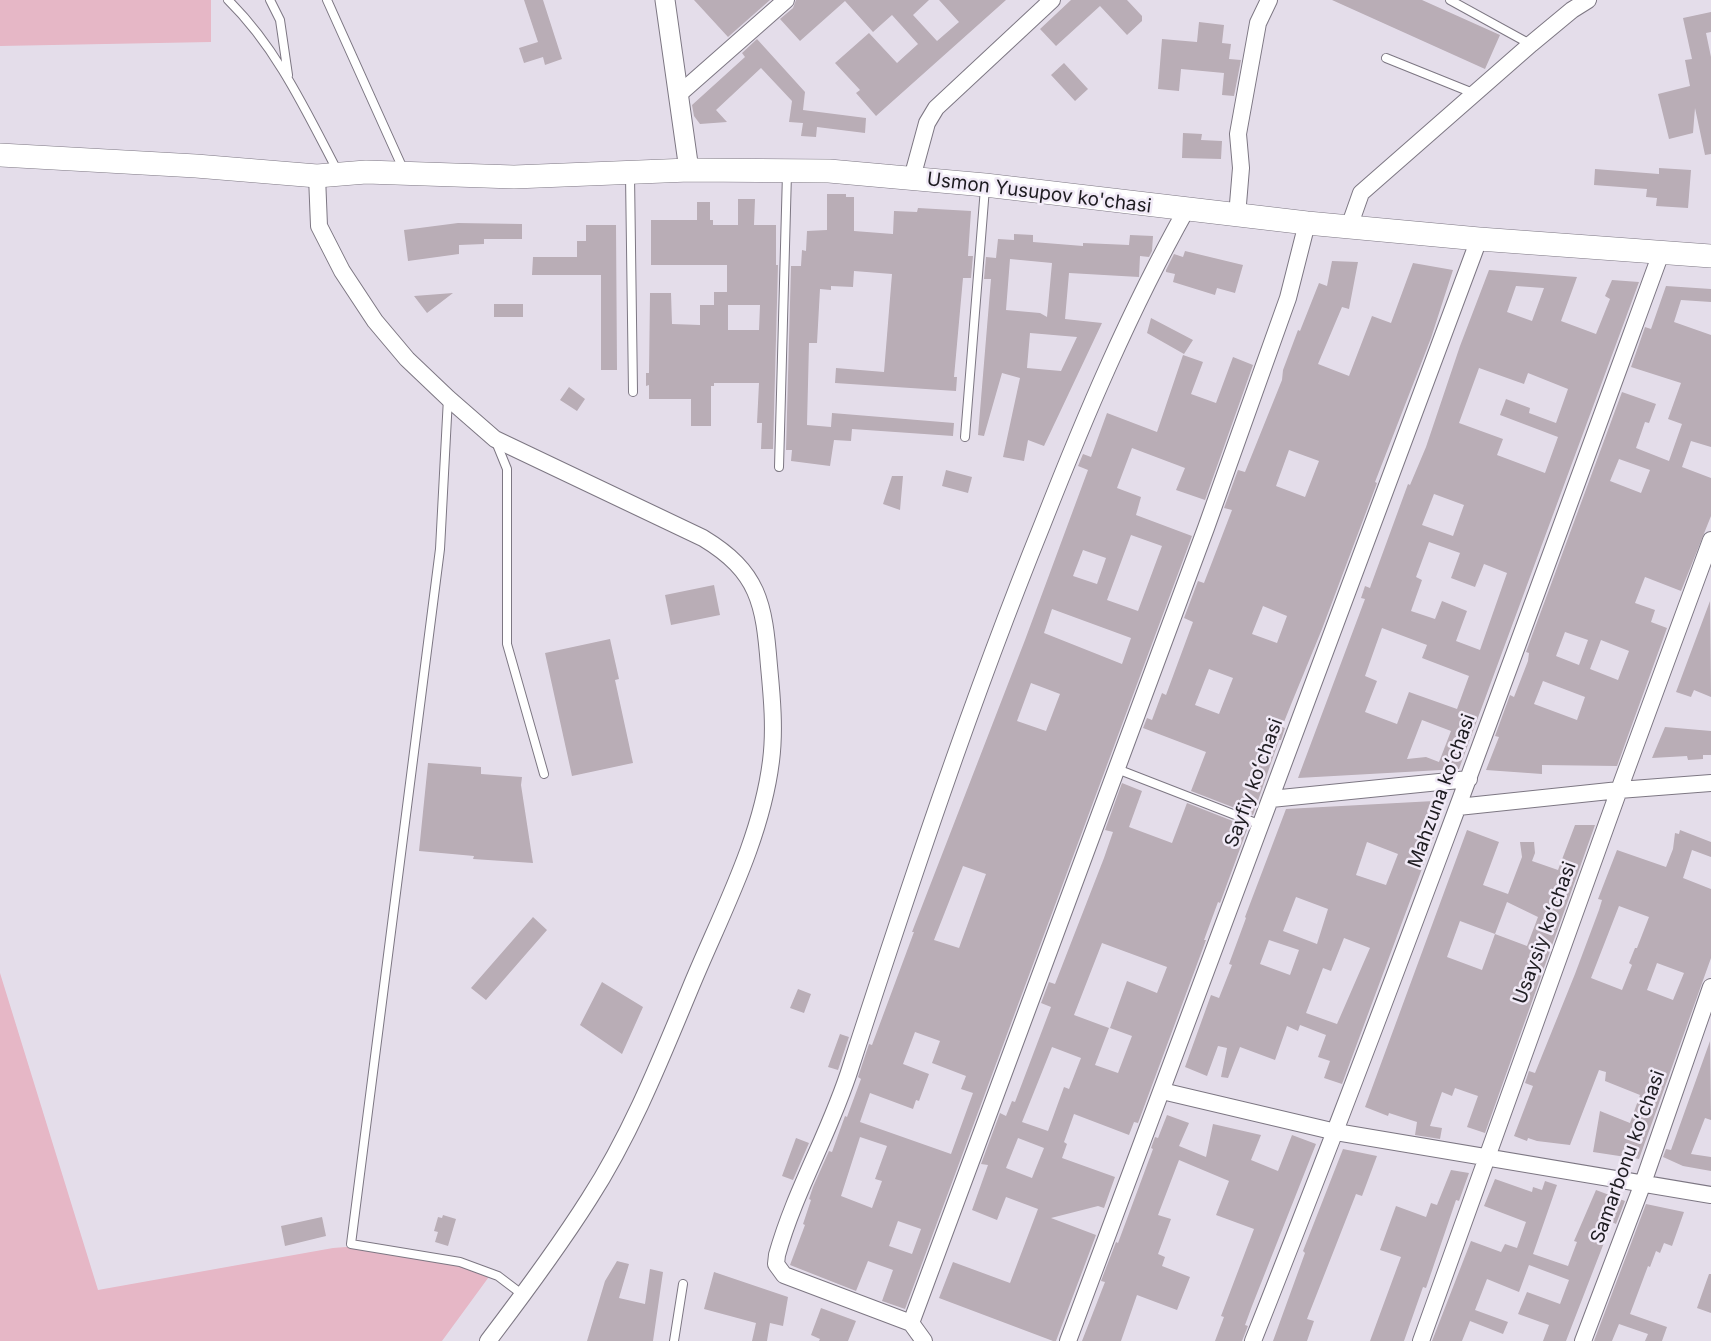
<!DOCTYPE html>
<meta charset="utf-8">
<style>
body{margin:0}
canvas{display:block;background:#e4ddea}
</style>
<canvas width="1711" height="1341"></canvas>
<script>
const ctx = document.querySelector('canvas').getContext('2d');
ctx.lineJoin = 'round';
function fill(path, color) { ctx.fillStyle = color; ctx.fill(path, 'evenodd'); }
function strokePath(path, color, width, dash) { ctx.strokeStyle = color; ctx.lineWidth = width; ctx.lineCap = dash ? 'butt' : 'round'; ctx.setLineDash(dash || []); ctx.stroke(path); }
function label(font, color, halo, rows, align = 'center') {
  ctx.font = font + ' Inter,sans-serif'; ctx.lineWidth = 5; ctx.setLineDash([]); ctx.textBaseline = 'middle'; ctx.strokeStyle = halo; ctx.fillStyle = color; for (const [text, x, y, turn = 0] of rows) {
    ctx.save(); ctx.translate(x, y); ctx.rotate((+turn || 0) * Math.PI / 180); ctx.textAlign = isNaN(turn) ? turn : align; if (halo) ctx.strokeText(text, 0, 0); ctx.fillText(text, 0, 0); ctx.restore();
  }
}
fill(new Path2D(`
 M0,0H211V42L0,46Z
 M0,973L98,1290L333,1248L372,1245L467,1260L491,1274L442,1341H0Z`), '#e6b7c6');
fill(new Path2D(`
 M524,0H543L562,59L545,65L543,57L524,63L519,48L538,42Z
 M694,0H770L728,37Z
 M796,0H929L913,15L937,41L959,22L939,0H1006L876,116L856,93L860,90L835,63L869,33L897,63L918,44L892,15L873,32L845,1L800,41L780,19L793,8Z
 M1071,0H1127L1142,16V21L1127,35L1100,6L1056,46L1040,29Z
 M1332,0H1422L1500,35L1485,69Z
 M1711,12V32L1706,33L1711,57V154L1705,155L1695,108L1693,133L1669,139L1658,94L1690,86L1685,60L1692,59L1683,18Z
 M1199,22L1224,25L1222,43L1231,44L1229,59L1241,60L1234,96L1222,95L1224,73L1181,69L1179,91L1158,89L1162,39L1197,42Z
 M757,39L805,92L803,110L866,118L865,133L817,127L816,137L801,136L803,123L789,122L792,101L761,68L716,110L727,122L700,124L694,116L692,105L745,57L742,53Z
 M1064,63L1088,89L1075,101L1051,75Z
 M1183,133L1202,134L1201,140L1222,141L1221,159L1182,158Z
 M1659,168L1691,170L1688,208L1656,206L1657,198L1646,197L1647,189L1594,185L1595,169L1659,174Z
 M827,194H846V197H854V231L893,234L894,211L917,212L918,208L971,211L968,256H973L971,278H963L954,377H957L956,391L835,383L836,368L884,372L892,274L854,271L853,287L831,286V290L820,289L817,343H809L807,425L831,427L832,413L954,423L953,436L852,429L851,441L834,440L830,466L791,461L792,450H786L791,266H801L802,250L806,251L807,231L827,230Z
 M738,199H755L754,225H776V265H778L773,449H761L762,423H757L759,383H714V386H711V426H691V399H649V385L646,386V373H649L650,293H671L672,324L700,325V305H714V292H727V265H651V220H697V202H710V220H713V225H738ZM728,305H760L759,330H728Z
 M458,223L522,224V239H484V244L459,245V254L408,261L404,230Z
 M586,225H616L617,370H601V275H532L533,257H577V241H586Z
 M1014,234L1033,235V242L1083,246V243L1129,245L1130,235L1153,236L1152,251L1149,257L1140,256L1139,277L1069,273L1065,319L1102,323L1044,446L1028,440L1024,461L1003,457L1020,378L1002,373L984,436L978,435L991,279H984L986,257L996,258L998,239L1014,240ZM1010,259L1052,263L1047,317L1040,313L1006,310ZM1030,333L1077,337L1061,371L1027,368Z
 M1185,251L1243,265L1235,293L1217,288L1215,295L1173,282L1175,274L1166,272V270L1174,254L1183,257Z
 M1332,261L1358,262L1349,309L1342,307L1318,364L1349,376L1372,316L1391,323L1413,263L1453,270L1431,338L1375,482L1377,483L1322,629L1292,702L1282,727L1285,728L1281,740H1279L1253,815L1191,791L1206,752L1143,728L1147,718L1152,720L1162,693L1166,695L1193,622L1184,618L1198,581L1204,583L1232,510L1224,508L1238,470L1245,472L1282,380L1283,370L1298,330L1300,331L1319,283L1327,286ZM1289,450L1319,461L1305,497L1276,486ZM1263,606L1287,616L1277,643L1252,634ZM1209,669L1233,678L1219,714L1195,705Z
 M1489,270L1577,277L1561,321L1596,334L1610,299L1605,296L1612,280L1639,282L1459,769L1298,778L1365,599L1361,598L1365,586L1370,588L1371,585L1408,484L1410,485L1426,447L1460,346ZM1516,286L1544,288L1532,321L1507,312ZM1479,368L1524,384L1528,373L1568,389L1556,423L1529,413L1530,408L1506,399L1500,415L1558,437L1545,473L1497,455L1503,439L1459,423ZM1434,494L1464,505L1453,536L1422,525ZM1429,542L1460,553L1451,578L1475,587L1484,564L1507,573L1480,650L1456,641L1467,611L1442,601L1435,619L1411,611L1422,580L1416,577ZM1382,628L1427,645L1422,658L1469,676L1457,709L1409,692L1397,724L1365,712L1377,681L1365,676ZM1422,720L1451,731L1439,762L1426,757L1407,759Z
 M1666,286L1711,289V302L1681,300L1674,322L1711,335V447L1691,441L1682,467L1711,478V516L1681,591L1645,577L1635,603L1655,610L1651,622L1667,628L1617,766L1542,765V774L1486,770L1499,737L1495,736L1510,695L1514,697L1528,661L1529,653L1526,652L1622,392L1656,404L1649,423L1645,422L1636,448L1669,461L1682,424L1668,419L1681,383L1631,367L1645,327L1651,329ZM1619,459L1650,470L1641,493L1610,481ZM1565,632L1588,640L1579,665L1556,656ZM1601,640L1629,651L1618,680L1590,669ZM1543,681L1585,697L1577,720L1534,704Z
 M453,293L427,313L414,296Z
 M494,304H523V317H494Z
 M1151,318L1193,340L1184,354L1147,333Z
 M1183,355L1203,362L1191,394L1216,403L1233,357L1253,365L1205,500L1176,490L1185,468L1132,448L1117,488L1141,497L1136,515L1192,536L905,1309L882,1301L893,1270L868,1261L856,1291L790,1265L805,1225L803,1224L811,1200L809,1199L813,1187L829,1151L832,1152L845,1116L847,1117L861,1079L858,1077L869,1044L872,1045L914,932H912L1025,640L1088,470L1078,466L1083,454L1091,457L1107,413L1157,432ZM1131,535L1162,546L1138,611L1107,600ZM1083,550L1106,558L1097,584L1073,576ZM1052,609L1131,638L1122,664L1044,633ZM1031,683L1060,694L1046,731L1017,721ZM963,866L986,874L959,948L934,940ZM915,1032L940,1041L932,1063L966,1076L961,1089L973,1093L951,1154L860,1122L870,1093L913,1109L916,1100L919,1101L929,1074L903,1064ZM860,1137L887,1146L875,1179L882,1181L872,1208L841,1196ZM898,1221L921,1229L912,1254L889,1246Z
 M569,387L585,399L577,411L560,400Z
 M946,470L972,477L968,493L942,486Z
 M892,476H903L900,510L883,504Z
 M714,585L720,615L671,625L665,595Z
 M1710,601L1711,697L1694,690L1691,697L1676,692Z
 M610,639L619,679L615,680L633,763L572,776L545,653Z
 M1665,727L1711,731V755H1703V759L1688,760L1687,756L1652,758Z
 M428,763L481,767V774L522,777L521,785L533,863L473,859L474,856L419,851Z
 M1122,783L1142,791L1129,827L1172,843L1187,803L1248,827L1220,903L1218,902L1204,940H1206L1138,1123L1134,1122L1129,1135L1074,1114L1064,1142L1067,1144L1062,1158L1115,1177L1104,1208L1098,1206L1051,1218L1096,1235L1056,1341H1053L939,1298L953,1262L1010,1283L1038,1209L1006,1197L997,1220L972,1210L988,1165L981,1164L1000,1113L1006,1116L1012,1101L1015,1102L1051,1007L1041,1003L1049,982L1055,984L1104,858L1113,832L1105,830ZM1102,943L1167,967L1157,993L1127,981L1110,1028L1132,1036L1118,1073L1095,1065L1109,1028L1074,1015ZM1052,1047L1081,1058L1069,1089L1064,1087L1048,1131L1022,1122ZM1018,1138L1044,1148L1032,1178L1006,1168Z
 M1434,801L1436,831L1342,1084L1324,1078L1330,1061L1318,1057L1326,1035L1300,1025L1298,1031L1287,1026L1275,1060L1240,1047L1228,1078L1221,1077L1227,1048L1218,1046L1207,1076L1185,1067L1211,995L1219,998L1232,965L1229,964L1246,918L1245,917L1286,809ZM1367,842L1398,854L1386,885L1356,875ZM1296,897L1328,909L1317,944L1283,931ZM1344,938L1370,948L1337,1024L1306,1013L1323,968L1331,971ZM1269,940L1299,950L1290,975L1260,964Z
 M1575,825H1595L1485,1133L1467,1127L1478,1096L1455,1088L1452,1096L1442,1092L1430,1126L1442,1128L1440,1139L1415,1135L1417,1122L1389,1113L1388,1116L1365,1107L1467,830L1499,842L1483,885L1508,894L1522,857L1520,842H1534L1535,853L1532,861L1558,870ZM1507,902L1538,917L1527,946L1495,934ZM1460,921L1495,934L1482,970L1447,957Z
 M1680,830L1711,842V857L1692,850L1683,878L1711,889V958L1639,1159L1593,1152L1600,1111L1630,1123L1640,1095L1605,1081L1606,1072L1599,1070L1570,1145L1537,1141L1528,1138L1527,1141L1514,1136L1533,1086L1525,1083L1529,1071L1535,1073L1575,974L1599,910L1602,900L1598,899L1617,850L1666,867L1673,849L1675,833L1679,834ZM1619,906L1649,917L1637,948H1635L1629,963L1632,965L1622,990L1591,978ZM1657,963L1684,973L1673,1000L1647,990Z
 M533,917L547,930L486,1000L471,988Z
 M602,982L643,1007L622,1054L580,1025Z
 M798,989L811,994L804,1013L790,1008Z
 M840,1034L849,1037L838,1070L828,1067Z
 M1710,1041L1711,1120L1705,1118L1691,1154L1711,1157V1171L1683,1166L1663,1157L1666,1149L1671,1150Z
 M1167,1115L1189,1123L1179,1146L1206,1157L1213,1124L1261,1135L1251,1160L1278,1171L1292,1135L1316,1144L1252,1306L1245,1325L1248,1326L1242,1341H1215L1224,1317L1221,1316L1254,1229L1216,1215L1229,1181L1179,1160L1158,1215L1171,1219L1158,1254L1165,1257L1162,1266L1190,1277L1177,1310L1137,1295L1121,1341H1082L1105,1282L1101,1281L1116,1242L1118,1243L1153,1149L1151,1148L1155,1137L1158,1138Z
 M796,1138L809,1143L793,1180L782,1176Z
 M1343,1149L1377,1156L1362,1196L1356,1194L1307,1319L1314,1321L1307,1341H1273L1305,1253L1303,1251Z
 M1451,1170L1469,1173L1459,1201L1456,1200L1426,1288L1423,1287L1404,1341H1370L1401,1257L1380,1250L1396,1206L1426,1217L1431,1203L1437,1205Z
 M1495,1179L1532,1192L1533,1187L1542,1190L1545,1181L1557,1185L1533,1254L1568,1266L1577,1242L1574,1241L1596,1190L1625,1201L1616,1224L1612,1222L1566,1341H1543L1549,1325L1518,1314L1527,1292L1560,1304L1569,1280L1529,1265L1519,1292L1487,1279L1475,1310L1508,1322L1503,1334L1470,1321L1462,1341H1432L1471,1241L1501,1252L1505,1244L1517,1248L1526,1222L1484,1206Z
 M1646,1204L1684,1212L1672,1246L1664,1243L1660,1253L1656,1251L1650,1267L1648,1266L1630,1314L1667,1327L1662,1341H1645L1648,1334L1619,1324L1612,1341H1594Z
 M443,1215L456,1219L448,1246L435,1242L438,1232L434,1231L438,1217L442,1218Z
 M322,1217L326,1236L285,1246L281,1226Z
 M617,1261L629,1264L619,1298L645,1304L650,1269L663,1272L653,1341H587L605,1281Z
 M714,1272L788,1297L783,1326L770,1323L767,1341H752L756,1323L704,1309Z
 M1709,1274H1711V1313L1697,1308Z
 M821,1308L856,1321L848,1341H819L820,1339L811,1335Z`), '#b9adb6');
const service = new Path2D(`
 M228,0C277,48 306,111 338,172
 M270,0L280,20L288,75
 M327,0L404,171
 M1450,0L1530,44
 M1386,58L1473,93
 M630,175L633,392
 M448,398L440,549L351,1244L460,1262L498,1276L523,1295
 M965,437L985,188
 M496,442L507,469V644L544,774
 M779,467L787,173
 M1117,769L1261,825
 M674,1341L683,1284`);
const minor = new Path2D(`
 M678,95L786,0
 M317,176L319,226L342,271L375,321L407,359L448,398L495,439L703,538C759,572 764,603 769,666C772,697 775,730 771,761C761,841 720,916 690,989C660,1061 631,1134 589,1199C558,1248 523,1295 488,1341
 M912,178L927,123L936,108L1052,0
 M1237,216L1241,168L1238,134L1258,23L1269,0
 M1349,227L1361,193L1531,44L1572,10L1588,0
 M1271,799L1469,779
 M1458,807L1619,790L1711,783
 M1162,1091L1336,1132L1711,1195
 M911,1323L1206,528L1288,298L1307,223
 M924,1341L911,1323L784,1275L776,1264L777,1255C795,1190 831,1131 851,1066C910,884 971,701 1043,523C1085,416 1130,310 1186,210
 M1068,1341L1479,239
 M1253,1341C1396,981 1528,617 1661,253
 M1421,1341L1619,790L1711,540
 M1583,1341L1643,1183L1711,987`);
const tertiary = new Path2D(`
 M665,0L689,170`);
const secondary = new Path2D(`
 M0,155L196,166L317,176L366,172L514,177L689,170L829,171L985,185L1307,223L1479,239L1711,256`);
strokePath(service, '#7d7783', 10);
strokePath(minor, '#7d7783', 18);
strokePath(tertiary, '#7d7783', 21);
strokePath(secondary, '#7d7783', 24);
strokePath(service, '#fff', 8);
strokePath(minor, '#fff', 16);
strokePath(tertiary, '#fff', 19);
strokePath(secondary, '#fff', 23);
label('19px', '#1d1b20', '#f1eaf7', [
 ["Usmon Yusupov ko'chasi",1039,193,7],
 ["Sayfiy koʻchasi",1254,783,-70],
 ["Mahzuna koʻchasi",1442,791,-70],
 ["Usaysiy koʻchasi",1545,933,-70],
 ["Samarbonu koʻchasi",1628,1157,-70]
]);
</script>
